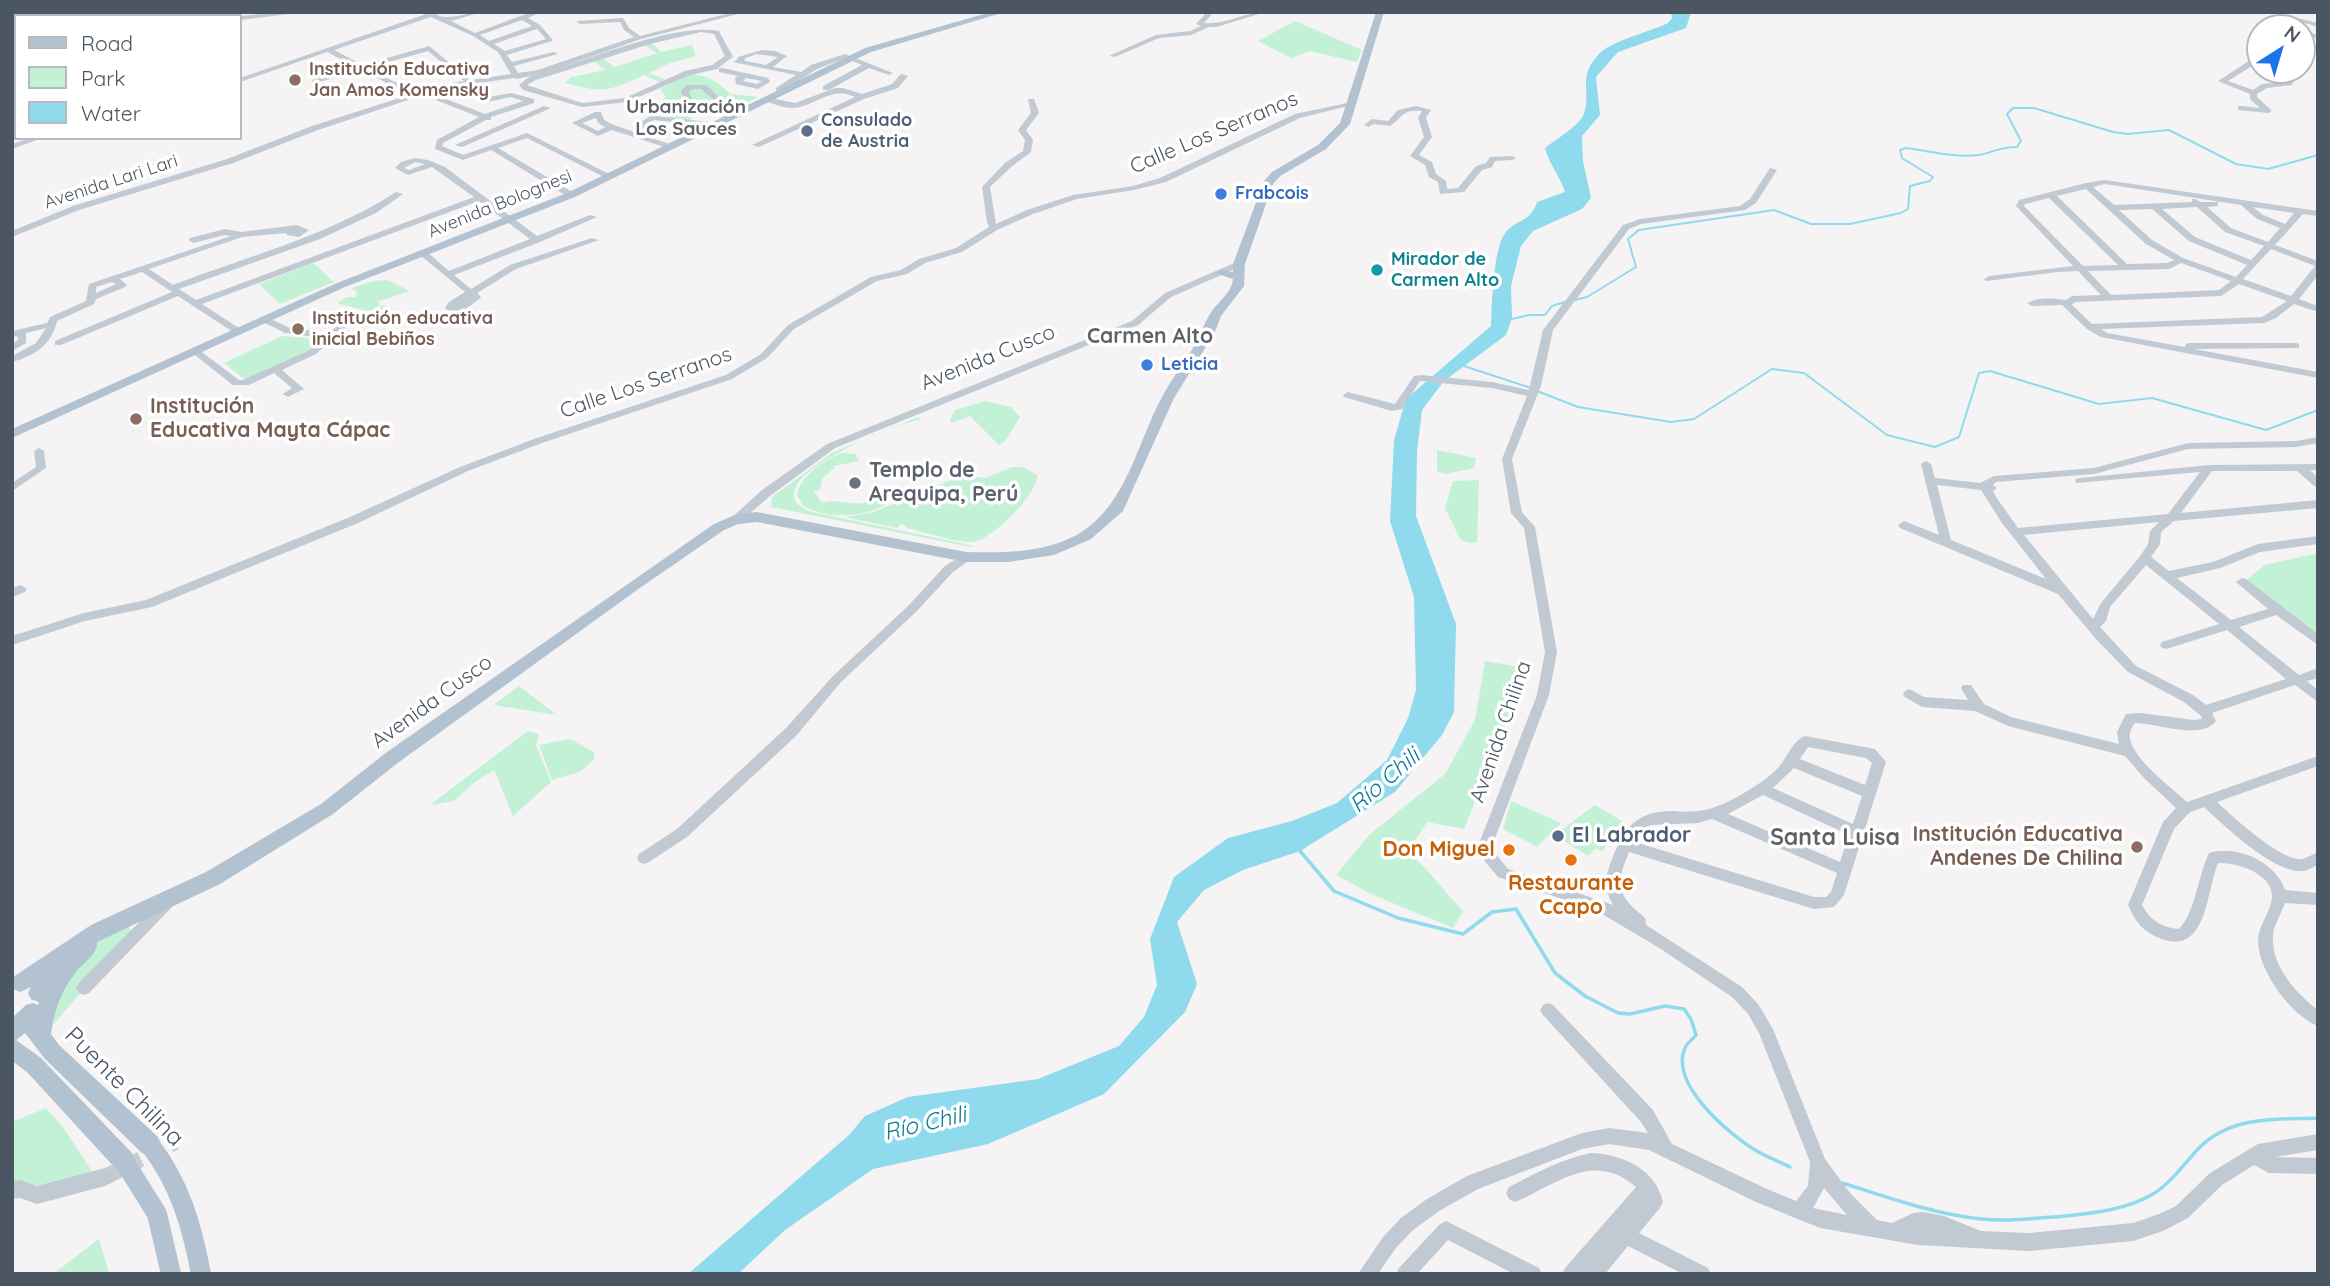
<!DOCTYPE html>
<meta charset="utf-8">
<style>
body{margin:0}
#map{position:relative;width:2330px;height:1286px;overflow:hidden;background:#f5f3f3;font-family:Quicksand,sans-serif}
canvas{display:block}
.frame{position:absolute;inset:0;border:14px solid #4a5661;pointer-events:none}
.legend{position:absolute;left:14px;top:14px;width:228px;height:126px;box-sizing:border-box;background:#fff;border:2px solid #b7bbc0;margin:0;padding:9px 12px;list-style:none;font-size:21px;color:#4a5661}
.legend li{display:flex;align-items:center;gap:14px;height:35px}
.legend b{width:35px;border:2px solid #b7bbc0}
.north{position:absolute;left:2246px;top:14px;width:70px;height:70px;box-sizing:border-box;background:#fff;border:2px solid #b7bbc0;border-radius:50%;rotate:37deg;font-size:19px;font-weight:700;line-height:28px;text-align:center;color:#4a5661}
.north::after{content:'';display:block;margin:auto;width:24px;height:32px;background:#1a73e8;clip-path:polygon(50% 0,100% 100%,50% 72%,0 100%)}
</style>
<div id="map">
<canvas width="2330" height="1286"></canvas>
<div class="frame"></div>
<ul class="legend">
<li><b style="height:9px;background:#b3c2d1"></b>Road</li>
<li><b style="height:19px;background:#c3f1d5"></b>Park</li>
<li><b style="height:19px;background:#90daee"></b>Water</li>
</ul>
<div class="north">N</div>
</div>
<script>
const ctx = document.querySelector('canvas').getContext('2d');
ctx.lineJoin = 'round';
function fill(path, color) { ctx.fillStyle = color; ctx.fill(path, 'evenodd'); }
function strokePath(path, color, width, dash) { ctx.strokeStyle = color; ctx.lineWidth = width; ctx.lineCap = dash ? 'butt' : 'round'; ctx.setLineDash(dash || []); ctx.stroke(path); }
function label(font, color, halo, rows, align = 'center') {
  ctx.font = font + ' Quicksand,sans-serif'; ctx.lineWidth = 7; ctx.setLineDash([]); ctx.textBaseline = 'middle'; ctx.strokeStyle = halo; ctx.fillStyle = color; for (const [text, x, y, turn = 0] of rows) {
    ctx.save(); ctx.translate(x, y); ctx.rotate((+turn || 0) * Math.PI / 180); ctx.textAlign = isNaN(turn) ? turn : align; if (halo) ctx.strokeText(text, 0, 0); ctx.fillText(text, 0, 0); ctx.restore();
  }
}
fill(new Path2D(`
 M1295,21L1362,50L1357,62L1309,51L1291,58L1258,41Z
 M651,42L661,52L692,45L696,56L670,63L649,73L666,80L662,83L644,75C608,92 603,93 565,83L571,77L606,70L593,61L602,58L615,67L657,53L644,45Z
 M689,74C705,74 719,82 730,94L758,97L751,101L731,104L718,113H696L690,120L665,118L672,112L663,105L662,100L666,97L660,89Z
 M313,263L334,282L280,304L259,284Z
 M387,280L410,291L377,302L380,304L375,310L383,305L393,309L372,322L352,320L370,312L337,303L347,297H356L357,291L350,289L373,281Z
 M282,336L326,340C303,357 273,373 244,379L224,363Z
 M986,401L1011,407L1020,417L1006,440L999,445L970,416L952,423L950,420L955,410Z
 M918,417L921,420C896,422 805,463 796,487C793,492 794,497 796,503L808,511L974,546L971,547L771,507L772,497L832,453Z
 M1437,450L1476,458L1474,468L1445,474L1437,471Z
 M842,453L855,454L859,461L833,466L834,468L822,479L820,489L814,492L822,503C838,497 856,509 873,500L872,498L881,491L889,497L885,505C860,518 828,519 803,506L797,495C799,477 825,459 842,453Z
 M1012,467H1023L1037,475C1039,493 991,541 972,542C951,542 927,532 907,528L905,525L900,524L898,528L845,517L874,512L970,472L975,477L986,478Z
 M1479,480L1477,542L1469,543L1460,539L1445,508L1453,481Z
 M2318,553V638L2245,581L2265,565Z
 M1485,661L1519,667L1513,706L1464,829L1427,822L1408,852C1429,869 1444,892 1463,911L1453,928L1371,894L1336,875L1370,834L1445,774L1475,720Z
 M519,686L557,715L494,705Z
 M528,731L539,734L536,745L551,782L513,816L494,770L475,782L454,801L430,805Z
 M570,739L594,752V760L579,772L552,780L539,745Z
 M1511,801L1561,823L1537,847L1503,829Z
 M1595,805L1622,821L1602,852L1596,848L1588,856L1555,835Z
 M128,926L133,932L52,1026L53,998L94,943Z
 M46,1108L63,1127L93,1173L49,1186L12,1183V1122Z
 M99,1239L109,1274H53Z`), '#c3f1d5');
fill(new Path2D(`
 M1671,12H1691L1686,28L1618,52L1596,77L1600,115L1582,136L1583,161L1591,198L1582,209L1533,231L1521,246L1511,286L1512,318L1506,335L1444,381L1422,410L1417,451L1416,516L1456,624L1454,712L1442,735L1395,792L1300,851L1243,870L1204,890L1177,922L1197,984L1185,1012L1104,1094L988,1144L873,1169L785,1230L738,1274H688L849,1135L865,1116L908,1097L1038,1079L1119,1046L1144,1017L1157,985L1150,939L1174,877L1228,838L1292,821L1337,803L1387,760L1408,718L1416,690L1414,597L1390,521L1394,440L1406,399L1491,326C1492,305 1493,247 1506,232C1518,218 1530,223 1537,202L1565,192C1560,176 1549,164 1545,148C1554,141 1579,125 1583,116C1593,93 1576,79 1598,55C1610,41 1650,32 1668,23L1672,18Z`), '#90daee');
strokePath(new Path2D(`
 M1575,300L1587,297L1636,267L1628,239L1639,230L1774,210L1811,224H1850L1901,213L1908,209L1910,186L1930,181L1933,177L1902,158L1900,150L1906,148C1930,151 1955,158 1979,155C1995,152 1998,147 2017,147L2021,141L2007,114L2013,108H2034L2113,132L2128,134L2169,130L2236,164L2268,169L2318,155
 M1508,320L1529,315H1545L1552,306L1565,302
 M1464,366L1531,388
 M1537,391L1578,407L1671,422L1694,419L1772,369L1804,373L1887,435L1935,447L1959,437L1979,373L1990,371L2099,404L2152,398L2266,430L2318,410`), '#90daee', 2);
strokePath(new Path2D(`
 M1300,851L1334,891L1398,918L1463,934L1492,912L1516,909L1555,973L1585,996L1618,1013L1630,1014L1665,1006L1684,1009L1691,1019L1696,1035C1693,1039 1687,1043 1685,1048C1669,1084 1729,1134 1755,1150C1766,1157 1779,1161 1790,1167
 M1842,1183C1888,1197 1933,1214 1981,1219C2010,1222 2037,1218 2066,1216C2095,1213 2128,1209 2153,1194C2171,1183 2184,1164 2198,1149C2231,1115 2275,1120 2318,1118`), '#90daee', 3.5);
strokePath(new Path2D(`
 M105,1177L175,1142`), '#caccce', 16, [16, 8]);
fill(new Path2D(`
 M12,12H23L12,16Z
 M39,12H50L42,16H31Z
 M55,12H62L64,16H57Z
 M81,12H92L84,16H73Z
 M100,12H113L102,16L93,15Z
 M154,12H191L178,16H141Z
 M204,12H210V16H204Z
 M280,12H306L240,20L241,16Z
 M432,12H442L437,15C451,21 467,12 482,12L451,21L475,33L531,12H541L528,18L540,25L552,39V41L507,55L512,62L554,52L558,54L514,66L518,73L538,70L634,37L624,30L620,22L580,24L577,22L578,21L622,18L624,19L629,28L640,36L734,12H746L641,39L559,68C600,55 679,23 719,31L733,57L731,58L717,69L690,75L627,102L582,107L523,90L519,85L530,76L537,74L517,79L514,78L445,88L430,93L485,114L523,101L511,97L487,102H484V98L511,93L534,99V103L491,117V120H486L443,143L442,146L463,155L527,133L615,177L608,179L527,138L498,148L574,193V197H568L491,150L463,160L435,149L437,140L479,117L423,95L318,130L233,163L79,210L12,237V231L73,206L227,159L312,126L409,95L362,70L312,84V80L356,67L327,52L240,82V78ZM431,17L473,36L498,52L511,74L471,80L429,46L363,65L334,50ZM522,20L532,26L489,41L480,35ZM537,29L546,39L505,51L494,44ZM701,32L714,34L725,56L712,65L685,71L625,98L582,103L527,85L536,80L650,44ZM428,51L464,81L444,84L416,93L368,68Z
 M1207,12H1214L1204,23C1225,25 1245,12 1266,12L1216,27H1209L1191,35L1159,38L1115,57L1109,56L1156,35L1190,31L1201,26L1196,24Z
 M2289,16L2318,23V27L2289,18Z
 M2302,30L2318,35V39L2302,34Z
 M12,34H16V38H12Z
 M2302,42L2318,48V52L2302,46Z
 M16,44V48L12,49V45Z
 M2260,47L2255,64L2228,81L2253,90L2262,84L2286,81L2290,70H2298L2292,85L2267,88L2257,94V97L2272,111L2268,113L2238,110V106H2241L2260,108L2250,99V94L2218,81L2249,61L2252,51Z
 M762,50L775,51L787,56L773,67L801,72L811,65L845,54L893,73L889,75L869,68L829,90H823V86L862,65L845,58L817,69L784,90L786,92L782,94L776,92V88L796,75L733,62L737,60L738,57ZM756,54L778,57L766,65L745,61L744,59Z
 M12,58H16V62H12Z
 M722,68L768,78L770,82L758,89L736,84L735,78L738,76L719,72V68ZM746,78L762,81L757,84L743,81Z
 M13,74H16V78L12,79Z
 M901,74L908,76L898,88L864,99L759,147L752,145L855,97C831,85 815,107 792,108C783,108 774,104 765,101V97L795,103L835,88H843L862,94L892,84Z
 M687,85H706L722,100L754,108L750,110L720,104L687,106L681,91ZM692,89H701L714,100L693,102L689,92Z
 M13,92H16V96L12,97Z
 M1028,99H1034L1039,113L1026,130L1033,140L1031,152L1011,167L990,187L996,224L1027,210L1073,195L1133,186L1160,178L1295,114L1352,102L1356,104L1300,118L1166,182L1134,190L1077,199L1033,214L997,230L962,252L925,263L907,274L877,281L794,329L767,358L732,379L542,443L468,471L358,523L152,607L85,621L12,645V636L84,613L146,600L350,517L460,467L534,439L726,375L761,354L788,325L871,277L901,270L919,259L956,248L989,227L987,222L982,187L1005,163L1023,151L1025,140L1018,130L1031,113Z
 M643,104H649L656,116L717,123L721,125L717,127L654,120L644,126L657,130L687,133L691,135L687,137L656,134L634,126L649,117L642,106Z
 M544,106L551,108L462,147L455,145Z
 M1416,106L1431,110L1426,118L1432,137L1419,155L1432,162L1436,174L1446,181L1447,189L1458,188L1476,166L1486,163L1490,157L1512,156L1516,158L1512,160L1495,161L1492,167L1482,170L1464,192L1440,194L1438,182L1429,177L1425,165L1410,156L1424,137L1418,118L1422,111C1402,109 1403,117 1390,126L1374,124L1368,127L1364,125L1372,119L1388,121L1398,110Z
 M13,112H16V116L12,117Z
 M595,112H601L604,120L614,125L678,147L671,149L612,130L598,136L572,123ZM596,118L598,123L605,127L598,131L582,123Z
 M30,138H42L12,149V144Z
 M415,158L428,160L445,167L537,236L590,215L597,217L540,242L454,275L471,289L510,265L592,238L599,240L516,269L477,293L481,297L479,299L462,312L447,310L445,308L449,302L465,292L420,255V251H426L449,271L530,239L479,201L202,304L242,330V334H236L178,296L61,345H55V341L172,292L142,272L120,279L127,285L125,287L96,299L94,304L57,321C52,344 35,356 12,362V356L36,343L46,328L26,333V343L12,351V344L18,340L17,336L12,337V331L47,323L50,317L86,301L89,284L231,236L225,235L193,243L189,240L190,238L225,229L241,232L297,225L309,230L299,237L287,235L286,233L242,237L149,269L173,285C250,255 326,237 396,192L403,194L376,213L320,239L179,289L196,300L474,197L432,167L408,175L395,168L401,162ZM415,162L425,164L409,170L404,168ZM112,282L116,284L96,293V287Z
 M1770,168L1777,170L1756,203L1745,210L1641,224L1629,229L1553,330L1541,386L1512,459L1522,512L1535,527L1557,652L1549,695L1494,841L1495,853L1508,869L1613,905C1604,889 1605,876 1612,859C1625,827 1636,811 1673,811C1684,812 1694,812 1705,810C1718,807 1732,800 1744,793C1756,786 1768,778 1778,768C1787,758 1793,740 1805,736L1870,748L1875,749L1886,762L1844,895L1834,907L1814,909L1629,852C1618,879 1614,891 1638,912C1644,916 1646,918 1646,925L1742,987L1758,1004L1773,1029L1825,1159L1850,1193L1877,1220L1892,1223L1913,1213L1923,1212L1944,1216L1981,1231L2029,1233L2133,1223L2159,1214L2176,1206L2210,1173L2258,1144L2318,1134V1150L2275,1157L2318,1158V1174L2269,1173L2254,1165L2222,1185L2188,1218L2163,1231L2133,1241L2029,1251L1918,1245L1820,1228L1756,1202L1649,1150L1609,1144L1582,1149L1478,1189L1439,1211L1413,1230L1395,1249L1378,1274H1358L1383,1237L1401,1218L1427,1199L1467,1176L1582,1133L1609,1128L1648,1133L1641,1122L1543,1015L1540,1010L1543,1005L1548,1003L1553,1005L1653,1110L1672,1144L1767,1189L1796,1201L1808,1186L1810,1162L1759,1033L1748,1014L1732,997L1661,949L1597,911L1498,877L1483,859L1480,841L1537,695L1545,652L1524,528L1511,513L1502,459L1527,396L1492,388L1420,381L1402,409L1392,411L1344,397L1343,395L1348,392L1395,404L1414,376L1421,375L1492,382L1529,390L1543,330L1623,225L1640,219L1740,206L1750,199ZM1808,747L1866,758L1872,763L1865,785L1800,759ZM1794,768L1862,796L1853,824L1773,788ZM1763,795L1849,835L1840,862L1728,814ZM1712,819L1837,873L1831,892L1826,897H1814L1635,842L1650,825L1698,823ZM1824,1188L1847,1215L1813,1208Z
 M2105,180L2318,211V216L2303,214L2275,245L2318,261V275L2299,299L2318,306V312L2294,304L2276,318L2264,323L2101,329L2107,333L2185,347L2186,344L2189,343H2296L2299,344V348L2194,349L2318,372V378L2101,337L2087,329L2062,305L2032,306L2027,303C2038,297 2054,298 2066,300L2072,296L2101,295L2078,271L2058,272L1986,281L1984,279L1989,276L2073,266L2016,206L2019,200L2086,183ZM2105,184L2241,205L2257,219L2280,228L2268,242L2231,228L2207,207L2218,206V202H2201L2195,199H2192V202L2114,205L2093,187ZM2086,189L2146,244L2174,260L2167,263L2127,264L2057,196ZM2049,198L2118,265L2083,266L2024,206L2025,204ZM2197,207L2225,232L2264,246L2251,260L2195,237L2162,209ZM2253,207L2294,213L2285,224L2263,215ZM2152,209L2189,241L2247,265L2236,277L2183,258L2152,240L2119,210ZM2271,249L2315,266L2291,296L2243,279ZM2181,263L2231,281L2219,290L2111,295L2088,271L2169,269ZM2239,284L2287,301L2262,317L2092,324L2072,305L2075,302L2221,296Z
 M1239,261L1242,262V266L1171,297L1138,325L835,448L770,496L739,523H731L729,520L762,490L827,444L1132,321L1165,293Z
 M266,317L290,328L329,333L343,321H349L351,323L316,354L282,370L304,389L288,397L283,394L292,388L274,373L249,385H233L191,352L196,349L199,350L239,380H243L310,350L323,338L285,333L263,322L261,320Z
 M2318,437V443L2296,447L2188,449L2094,474L1996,482L1993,485L1997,488L1993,491L1996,497L2018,528L2168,514L2200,472L2076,483L2075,481L2076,479L2080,478L2209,465L2318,464V470H2310L2318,478V487L2314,486L2297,471H2212L2181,513L2318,500V508L2174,521L2161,532L2160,544L2151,557L2169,571L2213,562L2258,544L2318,536V544L2260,552L2220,568L2177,578L2231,620L2268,609L2236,582L2242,578L2246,579L2318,634V645L2276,615L2239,627L2299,675L2318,668V678L2307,681L2318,690V702L2295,685L2212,713L2216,721C2201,741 2157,723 2135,723C2131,728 2129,732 2130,739C2134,760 2171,787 2187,802L2318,756V766L2217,802C2232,816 2282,862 2302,859C2307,858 2313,854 2318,852V865C2313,867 2307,871 2302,871C2274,873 2224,826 2204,807L2190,812L2174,829L2142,905C2150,920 2162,928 2179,929C2194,915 2199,874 2209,853C2237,844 2276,862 2285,890L2318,893V905L2285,903C2282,911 2277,920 2274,929C2267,961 2294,992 2318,1010V1026C2291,1016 2257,969 2258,940C2259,924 2270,913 2272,898C2274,874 2237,862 2218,863C2206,892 2207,955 2162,939C2144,933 2135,922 2128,905L2163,822L2176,808L2145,779L2125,756L2008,726L1975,711L1922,707L1905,697L1903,694L1905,691L1909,689L1924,697L1968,700L1961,688L1963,685H1971L1984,704L2011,717L2119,744L2117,732L2126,714L2140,713L2194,720L2202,719L2201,716L2184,702L2128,672L2096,639L2058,594L1900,528L1898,525L1904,521L1939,535L1921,464L1926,461L1931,464L1935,478L1980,483L1994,476L2094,468L2188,443L2296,441ZM1937,485L1981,490L2002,523L2046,579L1951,540ZM2159,522L2150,531L2148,544L2141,555L2101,603L2093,619L2024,535ZM2146,565L2219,624L2162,642L2160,645L2162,648L2166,649L2227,630L2286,679L2206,705L2193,695L2136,666L2100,627L2106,621L2110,607Z
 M39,448L44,451L46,468L12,491V483L36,467L34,451Z
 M966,553L970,554L972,557L970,560L953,572L916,612L841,682L796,736L687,837L649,862L644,864L639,862L637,858L639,854L677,829L786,728L833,676L908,606L945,566Z
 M21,585L27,589L25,592L12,597V588Z
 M166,898L171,900L173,904L171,908L89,993L84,995L79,993L76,988L79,983L161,900Z
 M1591,1153C1622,1154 1656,1169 1663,1202L1660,1208L1639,1233L1708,1268L1711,1274H1683L1628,1246L1605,1274H1584L1585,1271L1583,1274H1562L1565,1268L1636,1187C1594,1150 1557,1184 1515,1202L1509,1199L1506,1193L1509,1187C1536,1173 1561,1159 1591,1153Z
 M105,1168L111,1171L114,1177L111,1183L105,1186L37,1204L20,1198L12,1199V1181L20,1180L37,1186Z
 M1446,1221L1539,1268L1542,1274H1514L1448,1240L1417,1274H1396L1399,1268L1440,1224Z`), '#c1cad2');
fill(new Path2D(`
 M991,12H1005L871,52L575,197L345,287L12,438V429L337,283L567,193L865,48Z
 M1376,12H1384L1350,124L1326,149L1280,176L1273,184L1245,264L1244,286L1221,316L1214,334L1174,398L1123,511L1091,539L1054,555L1008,562H966L757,522L738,524L724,530L637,590L399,762L333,814L220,884L97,942C98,954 83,963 76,972C61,991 54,1011 51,1034L59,1045L158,1137L161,1145L158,1153L150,1156L142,1153L45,1059L25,1033L16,1040L41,1058L132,1153L135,1161L132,1169L124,1172L116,1169L27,1072L12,1061V1018L26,1005L33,1003L38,1005L39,1002L31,999L28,993L31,987L20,992L13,989V977L91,925L206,872L321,804L387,752L714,524L735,515L757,512L966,552C1005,553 1046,553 1080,533C1127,504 1137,443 1162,397C1171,380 1183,364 1193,348C1200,337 1203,325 1210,314C1217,302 1232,293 1233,279L1215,273L1221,270L1233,272V264L1264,181L1272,172L1318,145L1340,123Z`), '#b3c2d1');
strokePath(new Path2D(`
 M150,1145C180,1184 192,1226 201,1274
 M124,1161L157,1214L171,1274`), '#b3c2d1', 20);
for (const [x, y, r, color] of [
 [295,80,7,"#8d6e63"],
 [807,131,7,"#5c6f8a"],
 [1221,194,7,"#3f7fe0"],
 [1377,270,7,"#0f9aa8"],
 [298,329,7,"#8d6e63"],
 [1147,365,7,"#3f7fe0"],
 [136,419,7,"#8d6e63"],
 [855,483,7,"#6b7280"],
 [1558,836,7,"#5c6f8a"],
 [2137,847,7,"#8d6e63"],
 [1509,850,7,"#e8710a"],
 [1571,860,7,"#e8710a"]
]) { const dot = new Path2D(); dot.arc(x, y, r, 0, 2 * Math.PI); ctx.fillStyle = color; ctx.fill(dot); strokePath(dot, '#fff', 2.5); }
label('bold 18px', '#785e54', '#fff', [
 ["Institución Educativa",309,70],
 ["Jan Amos Komensky",309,91],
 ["Institución educativa",312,319],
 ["inicial Bebiños",312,340]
], 'left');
label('bold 18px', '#4e5e75', '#fff', [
 ["Consulado",821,121],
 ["de Austria",821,142]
], 'left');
label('18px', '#4a5661', '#fff', [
 ["Avenida Lari Lari",111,182,-18],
 ["Avenida Bolognesi",500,204,-22]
]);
label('bold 18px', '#366cbe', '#fff', [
 ["Frabcois",1235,194],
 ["Leticia",1161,365]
], 'left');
label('bold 18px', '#0d838f', '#fff', [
 ["Mirador de",1391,260],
 ["Carmen Alto",1391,281]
], 'left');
label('bold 19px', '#5f6368', '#fff', [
 ["Urbanización",686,107],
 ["Los Sauces",686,129]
]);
label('21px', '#4a5661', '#fff', [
 ["Calle Los Serranos",1214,133,-23],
 ["Avenida Cusco",988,358,-22],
 ["Calle Los Serranos",646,383,-19],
 ["Avenida Cusco",432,702,-36],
 ["Avenida Chilina",1501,732,-71]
]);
label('bold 21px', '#5f6368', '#fff', [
 ["Carmen Alto",1150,337]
]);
label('bold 21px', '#785e54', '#fff', [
 ["Institución",150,407],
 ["Educativa Mayta Cápac",150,431],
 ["Institución Educativa",2123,835,"right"],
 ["Andenes De Chilina",2123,859,"right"]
], 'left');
label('bold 21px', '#5b616d', '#fff', [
 ["Templo de",869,471],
 ["Arequipa, Perú",869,495]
], 'left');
label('bold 21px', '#4e5e75', '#fff', [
 ["El Labrador",1572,836]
], 'left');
label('bold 21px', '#c56008', '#fff', [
 ["Don Miguel",1495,850],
 ["Restaurante",1571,884,"center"],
 ["Ccapo",1571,908,"center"]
], 'right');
label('italic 23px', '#0c7c9b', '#fff', [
 ["Río Chili",1385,781,-41],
 ["Río Chili",925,1124,-13]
]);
label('bold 23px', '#5f6368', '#fff', [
 ["Santa Luisa",1835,838]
]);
label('24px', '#4a5661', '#fff', [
 ["Puente Chilina",124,1087,45]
]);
</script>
